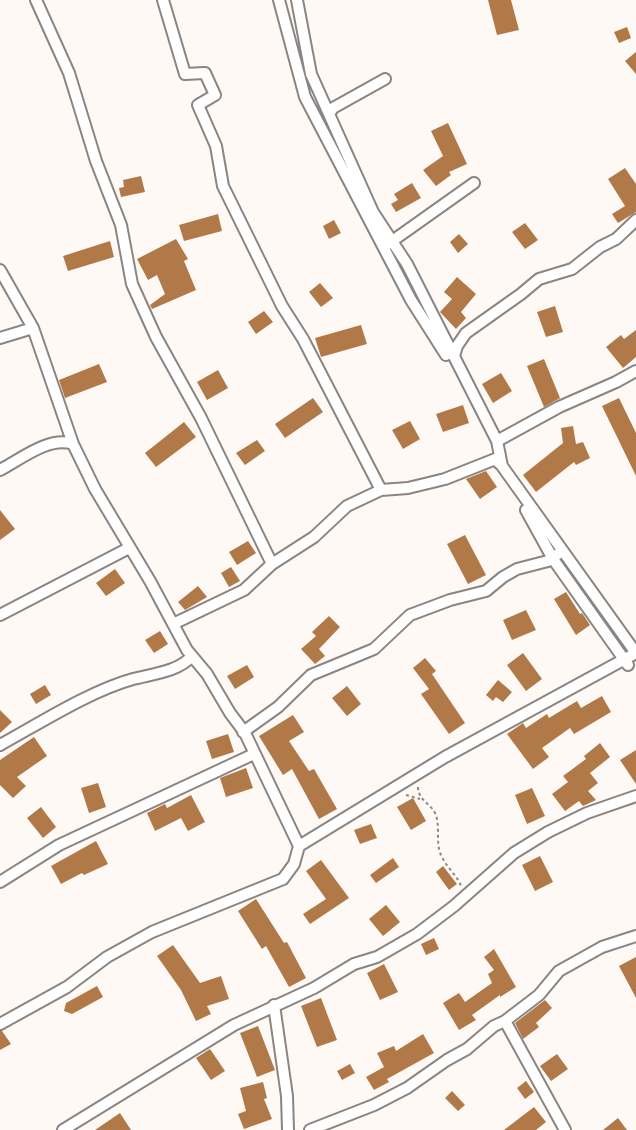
<!DOCTYPE html>
<style>
body{margin:0}
canvas{display:block;background:#fef9f4}
</style>
<canvas width="636" height="1130"></canvas>
<script>
const ctx = document.querySelector('canvas').getContext('2d');
ctx.lineJoin = 'round';
function fill(path, color) { ctx.fillStyle = color; ctx.fill(path, 'evenodd'); }
function strokePath(path, color, width, dash) { ctx.strokeStyle = color; ctx.lineWidth = width; ctx.lineCap = dash ? 'butt' : 'round'; ctx.setLineDash(dash || []); ctx.stroke(path); }
fill(new Path2D(`
 M488,0H511L519,30L497,35Z
 M627,27L631,38L619,43L614,32Z
 M636,52V74L625,61Z
 M448,123L467,164L449,172L451,175L436,186L423,170L443,156L431,131Z
 M625,168L636,184V212L618,223L612,214L625,206L608,179Z
 M141,176L145,192L121,197L119,188L124,187L123,180Z
 M412,183L421,198L396,212L391,204L398,200L394,194Z
 M218,214L222,231L184,241L179,225Z
 M334,220L341,233L329,239L323,226Z
 M525,223L538,240L525,249L512,232Z
 M459,234L468,244L458,253L450,242Z
 M176,239L188,259L184,261L196,290L152,309L150,305L165,294L157,275L148,280L137,259Z
 M110,241L114,257L68,271L63,256Z
 M457,277L476,294L461,312L466,318L456,329L440,312L452,299L444,292Z
 M320,283L333,298L321,307L309,292Z
 M555,306L563,332L546,337L537,312Z
 M264,311L273,322L256,334L248,322Z
 M361,325L367,344L321,357L315,338Z
 M636,330V357L623,368L606,347L621,335L624,339Z
 M544,359L560,398L544,407L527,366Z
 M99,364L107,382L65,398L59,380Z
 M218,370L228,388L207,400L197,382Z
 M501,373L512,391L493,403L482,384Z
 M313,398L323,412L285,438L275,424Z
 M619,398L636,433V476L602,406Z
 M463,405L469,423L443,432L436,414Z
 M410,421L420,439L403,449L392,430Z
 M184,422L196,437L156,467L145,453Z
 M573,426L576,444L583,442L590,458L576,465L574,462L536,492L523,475L563,443L561,428Z
 M257,440L265,451L245,465L236,453Z
 M486,471L497,487L480,499L466,479Z
 M0,510L15,529L0,540Z
 M465,535L486,575L468,584L447,544Z
 M248,541L256,553L237,565L229,552Z
 M231,567L240,581L229,587L221,573Z
 M115,569L125,583L106,596L96,583Z
 M198,586L207,597L185,610L178,602Z
 M566,592L580,614L582,613L590,625L576,635L554,599Z
 M526,610L536,630L512,640L503,620Z
 M329,616L340,627L319,649L325,656L315,664L301,649L316,636L312,632Z
 M160,631L168,644L154,653L145,640Z
 M523,653L542,679L526,691L507,665Z
 M425,658L436,671L432,674L465,723L449,734L421,694L429,689L413,668Z
 M247,665L254,677L235,689L227,676Z
 M498,680L512,692L503,702L496,697L493,701L486,695Z
 M45,685L51,695L36,704L30,694Z
 M347,686L361,704L347,716L332,698Z
 M602,696L611,712L574,734L570,728L542,748L549,757L533,769L507,734L523,723L526,728L547,714L549,718L577,701L581,708Z
 M0,710L12,722L0,733Z
 M293,715L304,732L289,741L309,771L314,769L337,809L319,819L292,769L283,775L259,736Z
 M228,734L234,752L212,759L206,741Z
 M34,737L47,756L17,777L26,786L13,798L0,785V760Z
 M600,743L610,757L590,773L598,783L588,791L596,800L583,806L579,801L565,811L552,794L568,782L563,776L586,759L584,756Z
 M636,750V784L620,760Z
 M246,768L253,788L226,797L220,778Z
 M98,783L106,807L89,813L81,788Z
 M532,788L545,816L527,824L515,795Z
 M191,795L205,822L188,831L181,818L155,831L147,813L165,804L167,808Z
 M413,798L426,821L411,830L397,807Z
 M41,807L56,827L43,838L27,818Z
 M371,824L377,838L360,844L354,830Z
 M96,841L108,864L84,875L82,873L61,884L51,866Z
 M540,856L553,882L535,891L522,865Z
 M393,858L399,867L376,883L370,875Z
 M321,860L349,898L310,924L303,914L326,899L306,871Z
 M443,866L457,884L449,890L436,872Z
 M256,899L284,943L287,942L306,978L289,987L266,946L262,949L238,911Z
 M386,905L400,922L383,936L369,919Z
 M434,938L439,949L426,955L421,944Z
 M173,945L200,983L221,976L229,999L207,1006L211,1014L196,1021L181,990L157,956Z
 M494,949L516,987L500,997V995L472,1015L476,1020L459,1030L443,1003L459,993L465,1002L492,983L488,974L494,970L484,957Z
 M636,957V998L619,966Z
 M384,964L398,992L380,1000L367,973Z
 M97,986L103,997L72,1014L64,1011L66,1003Z
 M321,998L337,1040L317,1047L301,1006Z
 M545,1000L552,1008L536,1023L539,1027L523,1039L515,1023Z
 M258,1026L275,1070L257,1077L240,1033Z
 M0,1031H2L11,1044L0,1050Z
 M423,1034L434,1053L387,1079L389,1082L374,1090L366,1077L384,1067L377,1053L394,1046L396,1051Z
 M210,1049L225,1071L211,1080L196,1058Z
 M557,1054L568,1069L551,1081L540,1066Z
 M350,1064L355,1073L342,1080L337,1071Z
 M526,1081L534,1092L525,1099L517,1088Z
 M263,1082L267,1098L264,1099L272,1119L244,1129L238,1114L246,1111L240,1088Z
 M452,1091L465,1105L458,1111L445,1098Z
 M534,1107L546,1122L536,1130H504Z
 M120,1113L131,1130H95Z
 M618,1118L627,1130H603Z`), '#b17948');
const street = new Path2D(`
 M36,0L69,73L96,161L121,225L132,284L156,337L201,418L272,564
 M163,0L185,74L205,73L215,95L198,105L216,146L223,186L282,306L303,339L381,490
 M279,0L305,97L411,300L446,355
 M329,114L333,108L385,79
 M388,244L474,183
 M0,270L33,328L73,444L95,489L150,581L187,650L207,674L230,713L245,733L299,846
 M0,338L33,328
 M454,356L457,346L466,333L521,294L539,279L572,269L600,247L616,239L636,220
 M497,441L559,407L616,382L636,371
 M0,470C21,459 49,436 73,444
 M526,510L553,559L628,665
 M0,615L129,548
 M173,624L244,590L272,564L314,537L347,506L381,490L408,488L445,479L498,458L496,460L500,464
 M243,732L278,707L311,675L374,649L410,615L450,600L486,591L503,577L517,569L548,561L558,554
 M0,745C40,723 90,691 133,679C152,674 178,672 192,656
 M0,882L59,845L254,754
 M274,1005L287,1096L288,1130
 M505,1021L565,1130
 M0,1024L67,987L107,957L152,932L283,879L294,864L299,846L445,757L636,653L502,466L497,441L407,264L373,212L311,74L297,0
 M63,1130L234,1025L314,988L354,964L377,957L417,934L454,906L514,853L548,832L587,813L636,796
 M310,1130L374,1105L407,1088L447,1060L467,1049L494,1026L505,1021L539,995L559,971L602,947L636,936`);
strokePath(street, '#8a8582', 14);
strokePath(new Path2D(`
 M418,787C418,800 430,803 435,813C441,826 435,842 441,855C446,867 457,875 461,886
 M406,795L420,799`), '#8c8885', 2, [3, 3]);
strokePath(street, '#fff', 10);
</script>
